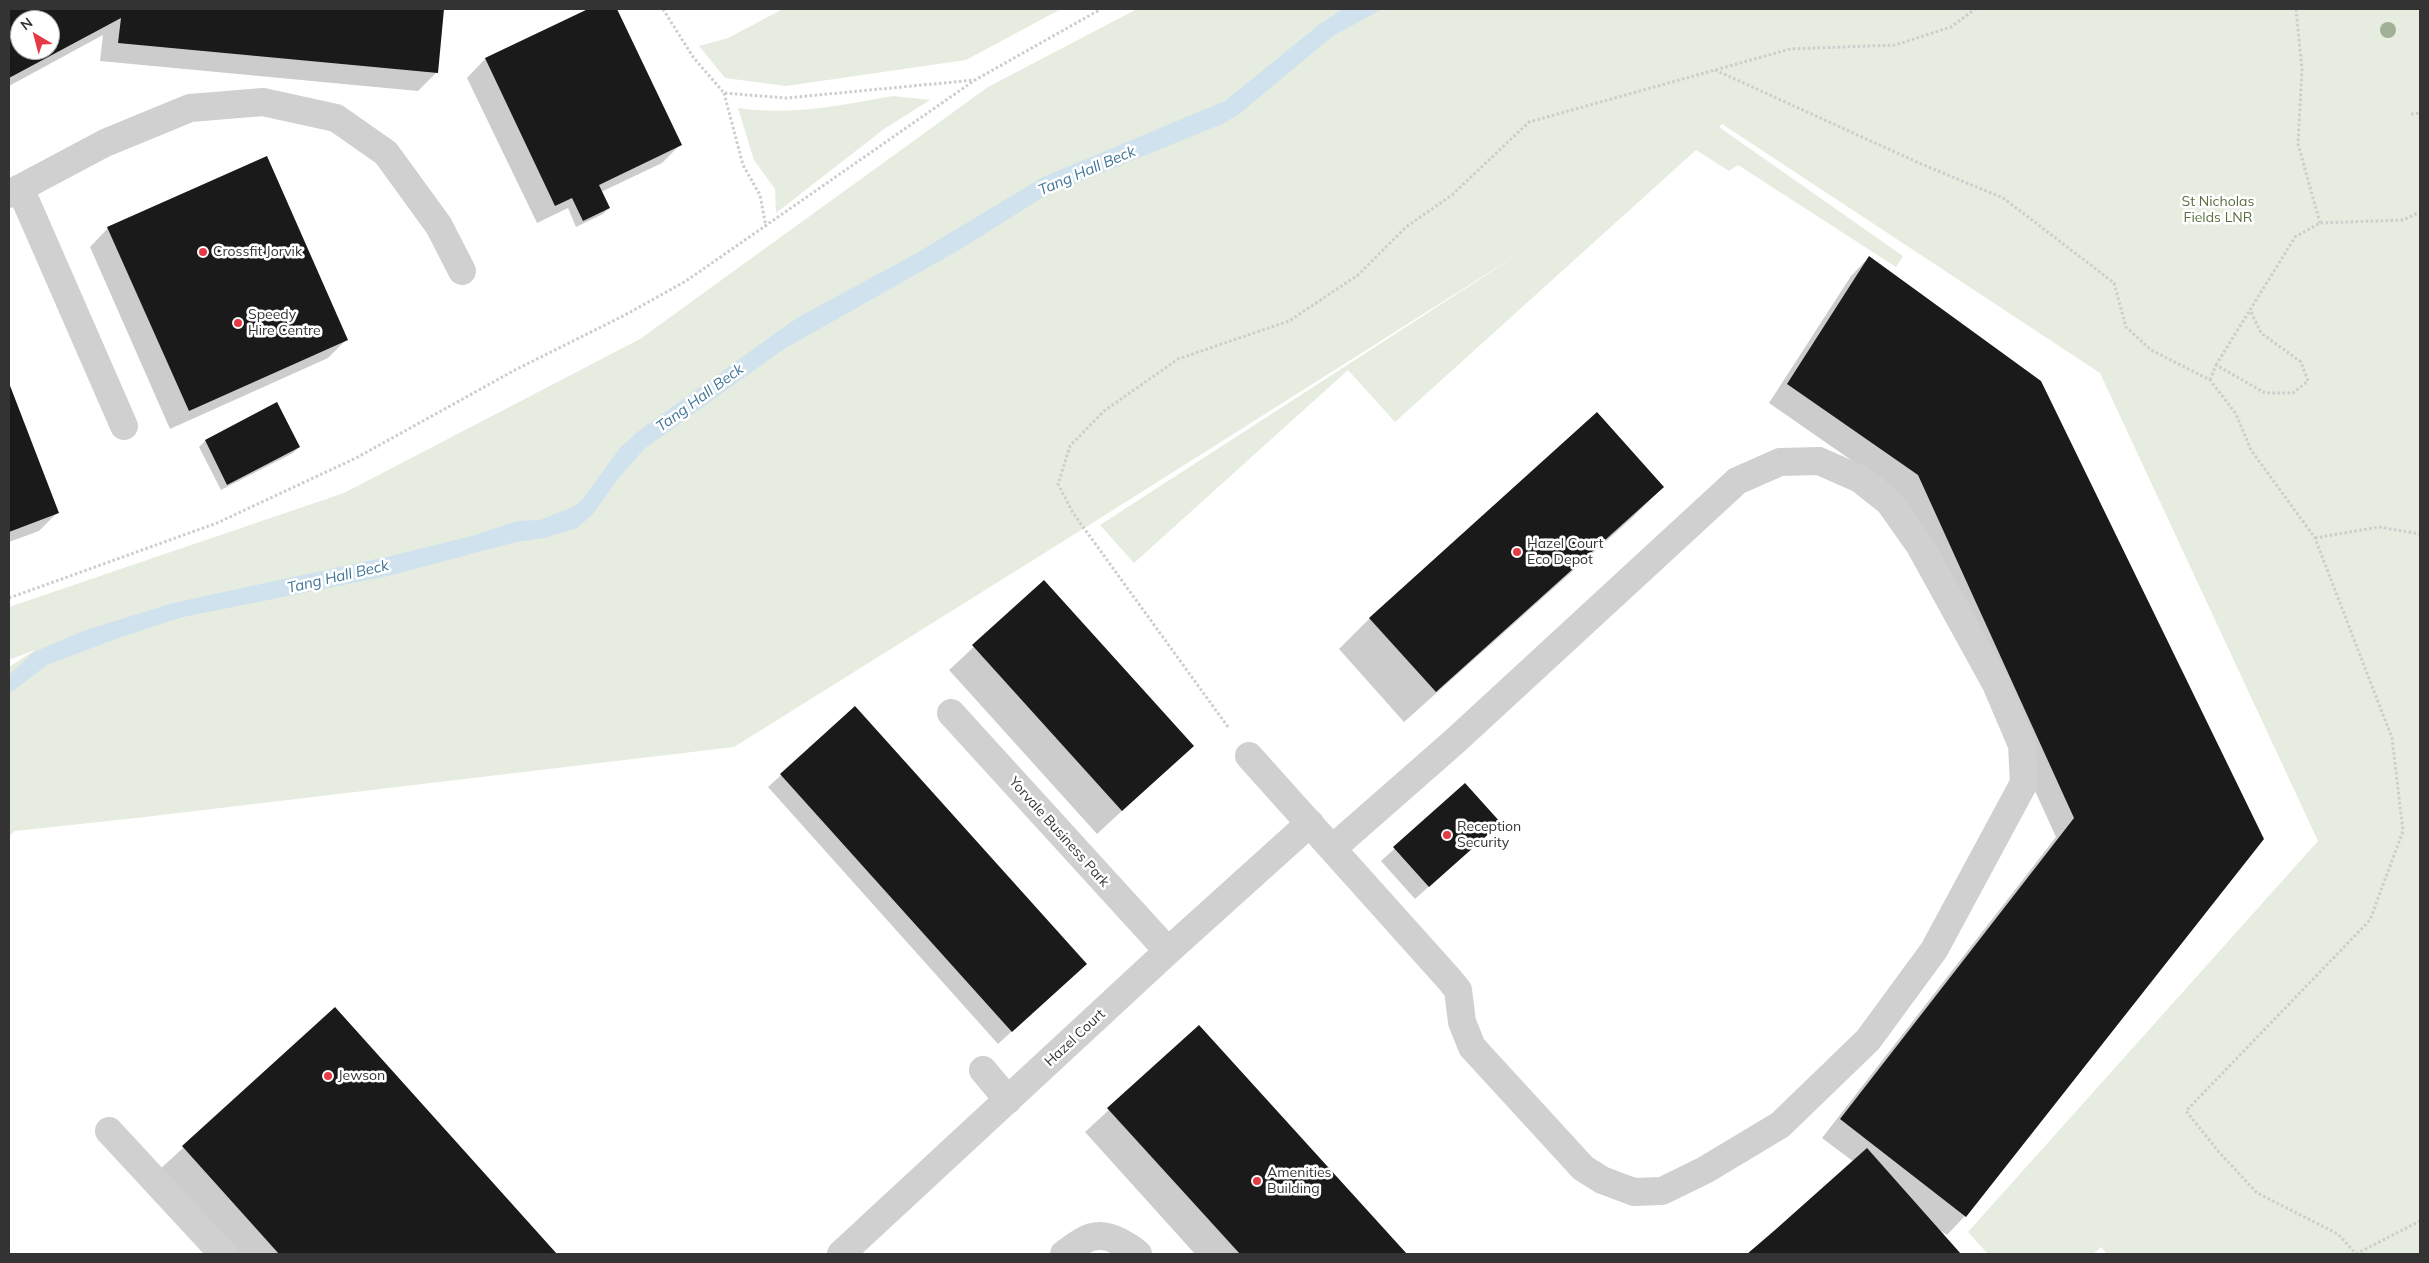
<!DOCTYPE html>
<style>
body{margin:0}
#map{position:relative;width:2429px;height:1263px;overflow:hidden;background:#fff;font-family:Mulish,sans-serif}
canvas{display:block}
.frame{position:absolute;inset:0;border:10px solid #333;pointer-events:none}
.north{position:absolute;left:10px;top:10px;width:50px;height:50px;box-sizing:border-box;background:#fff;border:1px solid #adadad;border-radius:50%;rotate:323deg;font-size:14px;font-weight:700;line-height:20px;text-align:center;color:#333}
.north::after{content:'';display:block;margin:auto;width:18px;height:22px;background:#e63946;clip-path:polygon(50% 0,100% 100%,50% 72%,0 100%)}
</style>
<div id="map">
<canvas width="2429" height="1263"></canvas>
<div class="frame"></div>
<div class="north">N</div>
</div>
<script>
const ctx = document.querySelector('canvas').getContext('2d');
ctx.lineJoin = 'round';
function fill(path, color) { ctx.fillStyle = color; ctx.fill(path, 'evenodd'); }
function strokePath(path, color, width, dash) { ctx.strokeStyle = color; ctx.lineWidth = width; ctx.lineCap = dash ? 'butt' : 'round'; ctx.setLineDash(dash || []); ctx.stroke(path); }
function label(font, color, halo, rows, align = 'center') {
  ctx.font = font + ' Mulish,sans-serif'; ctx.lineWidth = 5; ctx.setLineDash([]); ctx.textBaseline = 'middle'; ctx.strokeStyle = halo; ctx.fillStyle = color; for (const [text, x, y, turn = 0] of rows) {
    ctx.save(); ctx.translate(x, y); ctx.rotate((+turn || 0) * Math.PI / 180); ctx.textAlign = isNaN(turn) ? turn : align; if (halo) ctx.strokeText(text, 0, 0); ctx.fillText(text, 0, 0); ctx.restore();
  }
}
fill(new Path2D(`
 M783,9H1061L966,60L786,86L725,78L699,46L728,38Z
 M1137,9H2420V1254H2107L2101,1247L2093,1254H1988L1968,1232L2318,841L2100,373L1722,124L1719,127L1903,256L1896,267L1738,165L1729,171L1696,150L1395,422L1348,370L1134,563L1100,525L1531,246L1094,522L734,747L136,818L15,831L9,836V667L35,650L9,660V607L344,493L640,339L988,87Z
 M893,96L930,100L884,129L776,213L775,189L754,160L738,108C790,116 842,105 893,96Z`), '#e6ecdf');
fill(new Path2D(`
 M1343,9H1382L1333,36L1239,114L1222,124L1045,196L959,250L784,349L644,449L617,480L593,514L577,528L544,538L516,542L388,576L183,617L118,638L47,665L9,694V675L34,652L83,631L173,603L395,555L472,536L517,521L540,520L575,506L583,499L620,448L640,430L797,318L915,254L1043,177L1225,101L1320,24Z`), '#cfe2ee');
fill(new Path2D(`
 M9,9H443L437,72L418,91L100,61L103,35L9,86ZM20,20H50V50H20Z
 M591,9H616L681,144L662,163L601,192L609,208L603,214L576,227L568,208L537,223L467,78L485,59Z
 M108,228L346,340L328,358L170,429L90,247Z
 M1869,257L2262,839L1965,1216L1947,1235L1936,1228L1960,1254H1749L1854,1162L1822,1138L2056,837L1900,494L1769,403L1851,276Z
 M9,386L58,512L39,531L9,542Z
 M277,404L299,447L293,453L221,490L199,447L205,441Z
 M1663,487L1632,518L1404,722L1339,649L1370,618Z
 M1044,582L1192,746L1097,834L949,670Z
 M855,708L1085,964L998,1044L768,787Z
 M1465,785L1486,835L1415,899L1381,861Z
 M335,1009L556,1254H235L159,1170Z
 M1199,1027L1405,1254H1195L1085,1132Z`), '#0003');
fill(new Path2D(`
 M9,9H444L438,73L118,43L121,18L9,78ZM20,20H50V50H20Z
 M588,9H617L682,145L599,185L610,208L583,221L572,198L555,206L485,58Z
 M267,156L348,340L189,411L107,227Z
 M1869,256L2041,381L2264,839L1966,1217L1840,1119L2074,818L1918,475L1787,384Z
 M9,383L59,513L9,532Z
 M277,402L300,447L227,485L205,440Z
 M1597,412L1664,487L1436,692L1369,618Z
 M1044,580L1194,746L1122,811L972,645Z
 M855,706L1087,964L1012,1032L780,774Z
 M1465,783L1501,823L1429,887L1393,847Z
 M335,1007L557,1254H279L182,1146Z
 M1199,1025L1407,1254H1240L1107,1108Z
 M1867,1148L1961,1254H1747L1775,1230Z`), '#1a1a1a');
strokePath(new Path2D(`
 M663,9L693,57L724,93L786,98L975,80
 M2296,9L2302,69L2298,144L2320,223
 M1715,70L1919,163L2003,198L2036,223L2114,283L2126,327L2151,350L2210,380L2236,414L2251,450L2315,538L2392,738L2403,831L2370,920L2186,1111L2219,1152L2257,1193L2338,1234L2356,1254
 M724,93L743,165L760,195L766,227
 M2411,114L2420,113
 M2216,365L2250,310
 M2210,380L2216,365L2265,393H2293L2308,381L2301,362L2261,333L2250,310L2295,237L2320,223L2403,220L2420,212
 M2315,538L2379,527L2420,534
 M9,598L217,523L356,458L515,370L625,315L686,281L975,80L1101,9
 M1228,727L1073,513L1058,484L1070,446L1104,411L1178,359L1289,321L1358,275L1406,227L1452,195L1529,122L1790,49L1895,45L1951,27L1975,9
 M2356,1254L2420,1221`), '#cdcdcd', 3, [2.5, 2.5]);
strokePath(new Path2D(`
 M20,188L124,426
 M9,194L105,143L190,108L263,102L336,118L386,153L439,226L462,271
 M951,713L1168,951
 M1249,756L1449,979L1458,990L1462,1022L1472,1047L1583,1168L1602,1180L1634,1192L1662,1191L1705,1170L1780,1125L1868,1040L1934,950L2024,783L2022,745L1996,684L1920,546L1889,502L1860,479L1819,461L1780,462L1737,481L1455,741L1333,848
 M983,1070L1008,1100
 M109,1131L223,1254
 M841,1254L1168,951L1310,823
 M1064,1254C1083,1240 1095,1229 1118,1241C1126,1245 1132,1248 1138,1254`), '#d0d0d0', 28);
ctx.fillStyle = '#a2b095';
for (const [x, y] of [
 [2388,30]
]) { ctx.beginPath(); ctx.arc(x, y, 8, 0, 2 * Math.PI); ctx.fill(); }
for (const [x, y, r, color] of [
 [203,252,5,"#e63946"],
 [238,323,5,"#e63946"],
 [1517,552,5,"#e63946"],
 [1447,835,5,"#e63946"],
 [328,1076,5,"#e63946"],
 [1257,1181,5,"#e63946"]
]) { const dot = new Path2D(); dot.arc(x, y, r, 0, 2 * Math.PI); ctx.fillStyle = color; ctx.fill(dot); strokePath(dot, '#fff', 2); }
label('14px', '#56703f', '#fff', [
 ["St Nicholas",2218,202],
 ["Fields LNR",2218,218]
]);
label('14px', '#333', '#fff', [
 ["Crossfit Jorvik",213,252],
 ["Speedy",248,315],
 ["Hire Centre",248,331],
 ["Hazel Court",1527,544],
 ["Eco Depot",1527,560],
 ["Reception",1457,827],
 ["Security",1457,843],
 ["Jewson",338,1076],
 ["Amenities",1267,1173],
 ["Building",1267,1189]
], 'left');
label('14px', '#333', '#fff', [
 ["Yorvale Business Park",1059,832,48],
 ["Hazel Court",1075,1038,-43]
]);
label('italic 15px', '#3f7597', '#fff', [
 ["Tang Hall Beck",1087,171,-23],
 ["Tang Hall Beck",700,398,-36],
 ["Tang Hall Beck",338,577,-13]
]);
</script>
